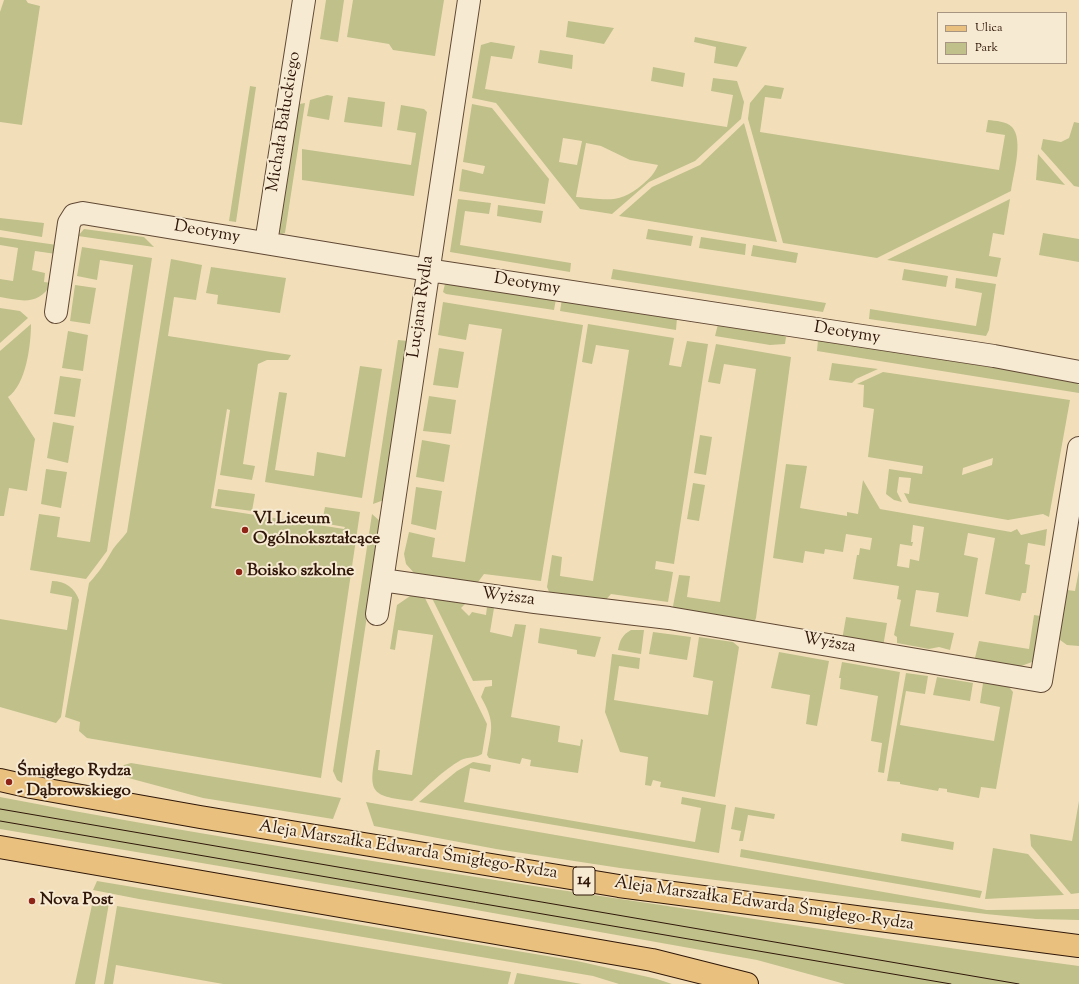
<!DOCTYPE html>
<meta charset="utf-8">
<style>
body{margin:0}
#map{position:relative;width:1079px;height:984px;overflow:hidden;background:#f2dfba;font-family:"Sorts Mill Goudy",serif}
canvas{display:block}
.legend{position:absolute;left:937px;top:12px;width:130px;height:52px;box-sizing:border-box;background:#f7ead2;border:1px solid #a79581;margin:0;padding:5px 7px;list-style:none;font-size:12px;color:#2f1608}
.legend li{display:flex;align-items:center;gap:8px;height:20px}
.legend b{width:20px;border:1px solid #a79581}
</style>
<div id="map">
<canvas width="1079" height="984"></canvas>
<ul class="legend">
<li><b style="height:5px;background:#e9c07d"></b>Ulica</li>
<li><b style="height:11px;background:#c0c08b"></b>Park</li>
</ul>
</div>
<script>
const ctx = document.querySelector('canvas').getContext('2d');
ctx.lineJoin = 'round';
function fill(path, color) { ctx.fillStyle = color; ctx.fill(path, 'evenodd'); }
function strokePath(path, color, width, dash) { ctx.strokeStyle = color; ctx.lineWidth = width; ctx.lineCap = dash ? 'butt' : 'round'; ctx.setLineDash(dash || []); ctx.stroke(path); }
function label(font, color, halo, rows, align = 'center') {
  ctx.font = font + ' "Sorts Mill Goudy",serif'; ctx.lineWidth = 4; ctx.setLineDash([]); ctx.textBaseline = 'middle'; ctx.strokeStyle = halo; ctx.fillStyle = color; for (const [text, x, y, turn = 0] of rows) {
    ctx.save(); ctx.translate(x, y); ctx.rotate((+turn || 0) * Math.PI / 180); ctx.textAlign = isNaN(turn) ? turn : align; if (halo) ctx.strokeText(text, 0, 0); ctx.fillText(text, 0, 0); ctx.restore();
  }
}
fill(new Path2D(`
 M4,0H26L28,3L40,6L22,125L0,122V12Z
 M326,0H344L338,42L320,39Z
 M353,0H444L435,56L393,50L389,44L347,37Z
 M568,21L614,28L604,44L566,37Z
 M695,37L747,47L737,67L714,63L716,47L694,42Z
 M491,42L515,46L512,59L491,56L485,89L727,127L733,95L711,91L713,78L737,81L744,102L741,119L695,161L649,182L612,214L580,209L496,103L472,98L481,45ZM563,138L582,141L577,165L559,162ZM586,143L601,146L630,160L658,165C654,174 650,178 643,184C619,205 606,199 576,197Z
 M540,50L573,55L572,69L538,63Z
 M653,67L685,73L683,87L651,81Z
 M765,85L784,88L781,99L765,97L760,132L999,170L1005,135L986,132L988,120C996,121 1006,121 1012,127C1024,140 1013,175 1011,191L877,258L783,243L748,119L750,103Z
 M250,86L256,87L236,222L229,221Z
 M327,95L333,96L329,120L307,116L310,100Z
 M348,97L385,102L382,127L344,122Z
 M305,103L285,233L282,234L277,232L294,105Z
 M472,104L492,108L549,179L545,204L459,191L462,169L483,174L485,166L463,162Z
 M401,105L424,109L427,112L414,196L302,180V149L411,165L416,133L397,130Z
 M1074,122L1079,123V187L1074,186L1041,149L1043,139L1061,142L1069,138Z
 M744,123L777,242L619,216L652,187L700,165Z
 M1038,154L1065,185L1036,180Z
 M458,199L491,203L489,214L465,211L460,245L571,263L570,272L450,252Z
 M1010,199L1004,235L993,233L989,256L1001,258L997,277L887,260Z
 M498,205L543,211L541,223L497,216Z
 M0,218L44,223L42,237L0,230Z
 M84,229L144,237L154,247L78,236Z
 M648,229L693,236L691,246L646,239Z
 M1043,233L1079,239V262L1039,255Z
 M0,237L57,245L56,254L35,251L32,270L45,273L44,282L52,283C38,306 23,301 0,297V279L13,281L18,248L0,245Z
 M701,237L746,244L745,255L699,248Z
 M753,245L798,253L796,263L751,256Z
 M82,247L152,258L107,551L86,579L30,570L39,514L60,517L57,537L90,542L133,265L100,260L97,280L77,276Z
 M171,259L202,265L196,300L174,297L168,336L291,355L288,360H267L258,364L243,464L255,466L252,480L220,475L230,410L227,409L211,508L344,529L345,527L322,523L325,507L360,512L321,778L87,738L79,731L80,722L65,717L89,583C100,571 105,563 113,549C117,543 123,538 127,532Z
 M211,267L286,278L280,313L217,304L218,295L206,293Z
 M613,269L826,303L823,312L611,279Z
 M904,269L948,276L946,287L902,280Z
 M956,278L996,284L989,330L986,336L869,319L870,309L976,326L982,293L955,288Z
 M449,283L556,299L554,310L446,294L443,292L445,284Z
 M75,285L96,288L90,324L70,321Z
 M562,299L677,318L676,330L560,311Z
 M443,302L583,325L541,581L484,574L475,586L414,573L406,564L404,554L409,532L435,538L432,557L465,562L502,329L469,324L466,340L438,335Z
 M0,308L20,311L28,318L0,343Z
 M31,324C31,345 26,385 8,397L35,439L27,491L9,488L4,516H0V351Z
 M588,324L674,338L669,365L681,367L687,341L708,344L674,564L656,561L655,569L673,572L668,602L611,594L604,602L550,594L547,587L552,555L562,557L560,576L593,581L629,350L596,345L592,364L582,362Z
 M718,324L779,334L786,337L785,344L770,345L715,336Z
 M68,331L88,335L83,371L62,368Z
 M398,340L408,341L384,500L373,504Z
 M818,340L1073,380L1079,385V393L817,351Z
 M716,344L791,357L756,618L752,627L675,613L673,606L679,575L690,576L687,597L720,602L756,369L724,364L720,384L708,382Z
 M439,348L464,352L458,388L433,385Z
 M832,363L878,369L856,379L852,383L829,380Z
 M360,366L382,369L362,498L265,482L279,392L287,393L275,470L314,476L317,452L345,457Z
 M883,372L1070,400L1049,517L1043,514L1008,520L909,503L904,493L909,494L911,478L899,477L897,492L902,502L894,500L886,494L889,469L922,474L923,466L868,457L874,409L863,407L864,385L857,384ZM993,458L992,465L962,475L963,468Z
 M60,376L81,379L75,417L54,414Z
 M429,396L456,400L451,434L423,431Z
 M53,422L74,426L68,463L47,458Z
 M700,435L712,437L706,475L694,473Z
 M422,440L450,445L444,482L416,477Z
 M786,464L807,466L800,508L847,516V512L858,514L863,480L880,509L1011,532L1017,529L1021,535L1047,529L1045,546L1028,543L1025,564L1030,565L1026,593H1022L1020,601L985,594L995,538L968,533L964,555L978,558L968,617L936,612L939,593L916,590L910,626L954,633L950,650L939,647L929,649L897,643V637L894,635L901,600L897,599L899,586L853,579L857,555H859L860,548L870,550L872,538L846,534L843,552L825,549L824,554L805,551L803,563L773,558ZM913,525L924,527L919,561L910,559L909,568L897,566L900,544L912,546L913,542H911Z
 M46,469L67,472L61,508L41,504Z
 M693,483L705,485L699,521L687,519Z
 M416,487L442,491L436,530L411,524Z
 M218,489L255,494L252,511L215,506Z
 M372,514L381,522L342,783L337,780L333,771Z
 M1079,570V646L1067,645L1060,640L1059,637L1067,590L1075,591Z
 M52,581C65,581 75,588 79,600L61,717L56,723L0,707V619L67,630L72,597L50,593Z
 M413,594L425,598L487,724L482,754C476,758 468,757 461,760C442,771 428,786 412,801C368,796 369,791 376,750H380L378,770L412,775L433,635L398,630L395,650L390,649L397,605Z
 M431,596L466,603L461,608L469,616L472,612L486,615L487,607L494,608L490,632L512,637L515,624L526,625L511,717L560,726L558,742L580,746L581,739L583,740L578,773L530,766L531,760L522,758L520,764L489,758L487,755C492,728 495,722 481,697L485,687L492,686V680L473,681Z
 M1034,615L1047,617L1032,662L1016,668L974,662L979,641L1029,649Z
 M846,617L887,623L883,647L842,640Z
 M540,628L601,637L595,657L577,654V650L538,643Z
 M631,630H644L641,654L618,650C620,640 622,635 631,630Z
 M653,632L691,637L687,660L649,654Z
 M699,637L733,642L739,647L715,797L660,787L661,782L653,780L651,786L645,785L648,757L620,752L605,712L612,654L640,658L639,669L619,666L614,700L708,715L713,681L693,677Z
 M779,652L829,661L817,726L806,724L810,695L771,688Z
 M842,662L900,672L884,773L878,772L882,743L871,741L878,696L840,689L841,678H839Z
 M906,673L928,676L925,694L906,691L900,725L994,741L1000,707L980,703L983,683L1009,687L1013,692L996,789L981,787L979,798L947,792V789L939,788L938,791L900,784V782L887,781Z
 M937,677L973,683L970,701L933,695Z
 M473,762L491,765L490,772L470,768L464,802L695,842L701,808L681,804L682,797L726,805L719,853L419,802L457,771Z
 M131,763L341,798L333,819L203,798L121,776L120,770L124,765Z
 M0,797C201,836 404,866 607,897C764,920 921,945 1079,966V984H845L757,960L403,897L0,829Z
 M1079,801V893L1071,894L1031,846L1030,834L1072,841Z
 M366,802L987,910L1079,909V920L1036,919L986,914L620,868L496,849L374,826Z
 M735,807L775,814L774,819L748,815L743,841H739L741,831L731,829Z
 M902,833L954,842L953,850L901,841Z
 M993,848L1028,854L1064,895L985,899Z
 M741,849L982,891L980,898L740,857Z
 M97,881L577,961L657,979L672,984H619L593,976L139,899L93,890Z
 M93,900L109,903L95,984H75Z
 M117,906L511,972L508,984H223L116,965L113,984H104Z
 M517,973L582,984H514Z`), '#c0c08b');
const minor = new Path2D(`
 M266,243L304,0
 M56,312L69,223L74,215L83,213L428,270L994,356L1079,372
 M382,580L535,602L669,618L1041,681L1079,448
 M377,614L469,0`);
const major = new Path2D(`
 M0,780L31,787L200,817L619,886L1079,946
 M0,847L652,960L747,984`);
strokePath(minor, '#604834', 24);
strokePath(major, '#2f1608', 24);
strokePath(minor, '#f7ead2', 22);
strokePath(major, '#e9c07d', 22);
strokePath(new Path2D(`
 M0,809L1019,984
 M0,821L951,984`), '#2f1608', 1);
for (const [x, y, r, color] of [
 [245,530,4,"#8f2418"],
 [239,572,4,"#8f2418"],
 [9,782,4,"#8f2418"],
 [32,901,4,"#8f2418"]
]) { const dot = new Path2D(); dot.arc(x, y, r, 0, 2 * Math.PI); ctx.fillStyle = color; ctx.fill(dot); strokePath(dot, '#f7ead2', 1.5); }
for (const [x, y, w] of [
 [584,881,22]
]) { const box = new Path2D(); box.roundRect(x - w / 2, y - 14, w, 28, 3); ctx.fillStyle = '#f7ead2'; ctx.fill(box); strokePath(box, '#2f1608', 1); }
label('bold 16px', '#2f1608', null, [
 ["14",584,881]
]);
label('17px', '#2f1608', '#f7ead2', [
 ["Michała Bałuckiego",285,122,-81],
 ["Deotymy",207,233,10],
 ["Deotymy",527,285,9],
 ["Lucjana Rydla",422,307,-82],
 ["Deotymy",847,334,9],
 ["Wyższa",508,598,7],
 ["Wyższa",829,644,10],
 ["Aleja Marszałka Edwarda Śmigłego-Rydza",408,851,9],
 ["Aleja Marszałka Edwarda Śmigłego-Rydza",764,905,8]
]);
label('bold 17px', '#2f1608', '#f7ead2', [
 ["VI Liceum",253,520],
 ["Ogólnokształcące",253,540],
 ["Boisko szkolne",247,572],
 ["Śmigłego Rydza",17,772],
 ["- Dąbrowskiego",17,792],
 ["Nova Post",40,901]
], 'left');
</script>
